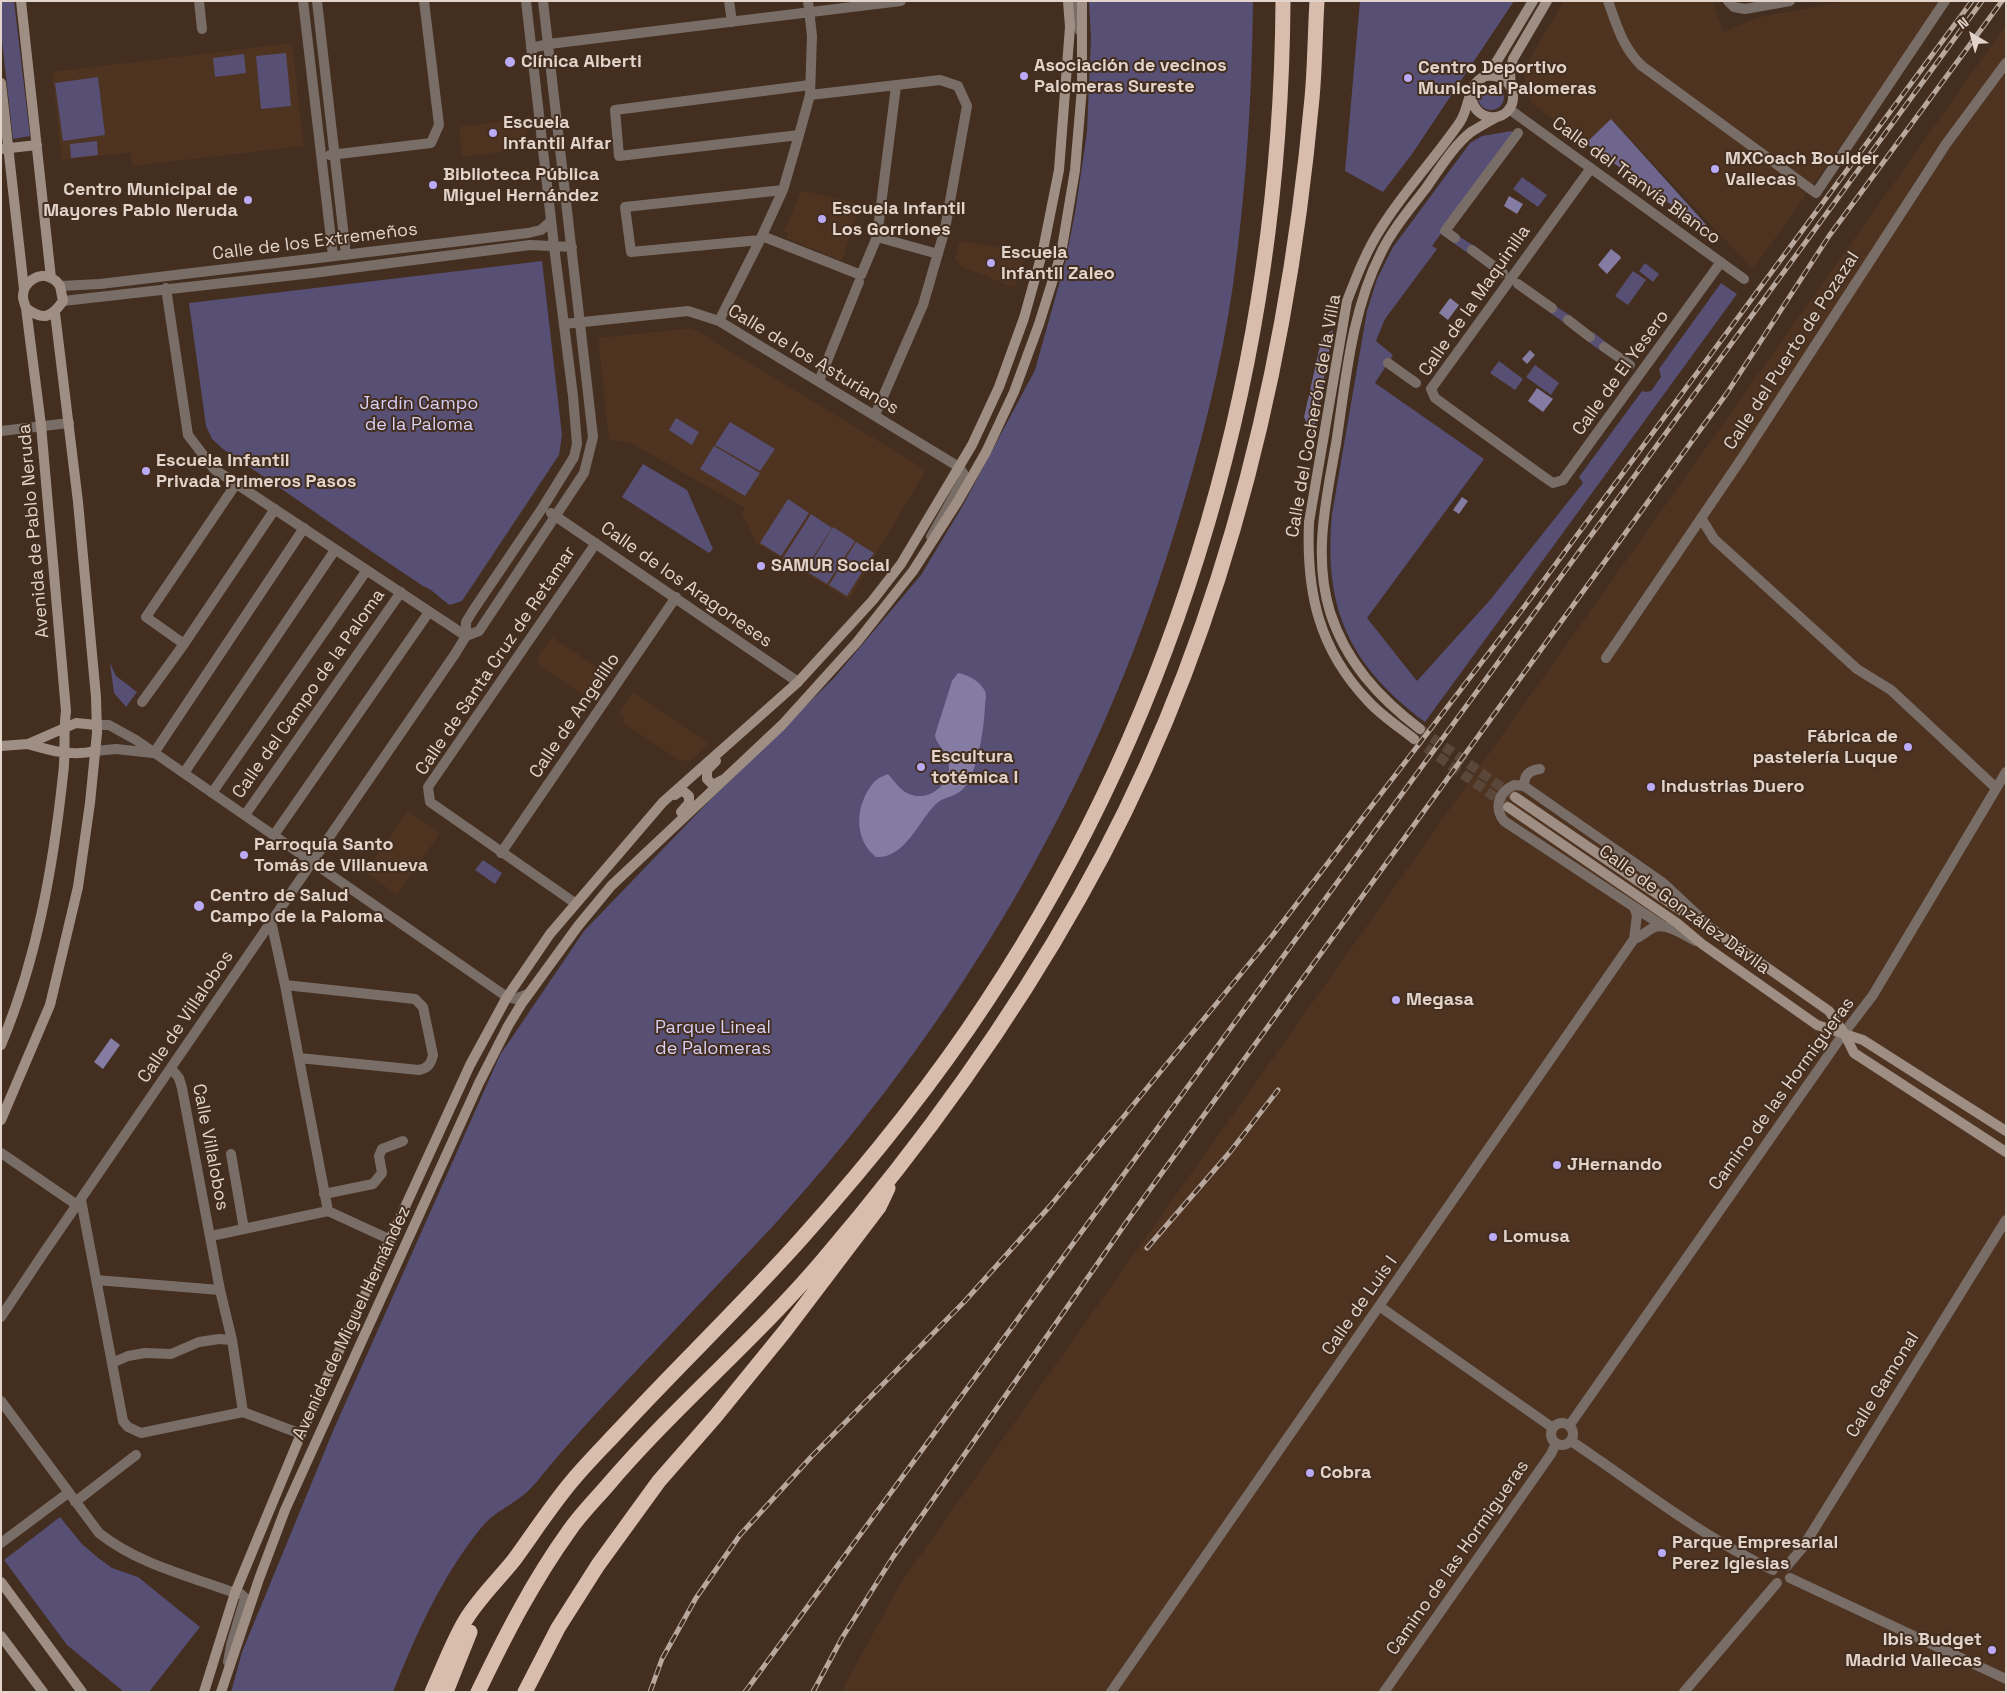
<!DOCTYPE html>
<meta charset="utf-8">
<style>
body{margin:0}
#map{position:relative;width:2007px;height:1693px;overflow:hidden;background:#432e20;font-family:"Space Grotesk",sans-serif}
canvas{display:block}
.frame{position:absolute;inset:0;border:2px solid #e2d4cb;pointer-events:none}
.north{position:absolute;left:1947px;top:10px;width:50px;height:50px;-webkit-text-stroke:4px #432e20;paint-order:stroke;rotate:323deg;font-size:14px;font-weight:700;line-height:20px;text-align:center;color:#e2d4cb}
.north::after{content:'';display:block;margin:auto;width:18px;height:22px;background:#e2d4cb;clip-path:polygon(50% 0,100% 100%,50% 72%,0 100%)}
</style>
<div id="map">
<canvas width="2007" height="1693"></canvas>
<div class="frame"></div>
<div class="north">N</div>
</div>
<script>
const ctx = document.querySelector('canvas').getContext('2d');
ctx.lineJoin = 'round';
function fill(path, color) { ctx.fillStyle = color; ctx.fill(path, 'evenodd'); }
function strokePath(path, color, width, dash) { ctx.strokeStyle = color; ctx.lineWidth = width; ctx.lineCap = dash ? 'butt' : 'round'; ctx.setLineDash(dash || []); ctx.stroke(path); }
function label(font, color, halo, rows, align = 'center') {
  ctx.font = font + ' "Space Grotesk",sans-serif'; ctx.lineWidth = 4; ctx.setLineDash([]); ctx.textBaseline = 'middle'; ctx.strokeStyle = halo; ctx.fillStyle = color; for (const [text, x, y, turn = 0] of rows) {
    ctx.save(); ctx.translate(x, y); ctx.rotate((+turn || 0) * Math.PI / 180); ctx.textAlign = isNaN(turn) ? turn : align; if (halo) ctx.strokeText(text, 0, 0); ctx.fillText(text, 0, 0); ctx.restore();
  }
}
fill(new Path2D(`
 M1564,1H1713L1723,32L1760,17L1848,1H1940L1841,146L1753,269L1612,120L1586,143L1531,103L1524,77L1526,65Z
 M2006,25V1692H841L902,1581Z
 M292,43L304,146L132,166L130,153L62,160L52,72Z
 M525,118L528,148L462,157L459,127Z
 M806,191L860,204L842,261L786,238L788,233L784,231L801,192Z
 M960,241L1026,252L1015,288L958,265L959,261L955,259Z
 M692,328L926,470L849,600L756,543L742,513L745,508L631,443L609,440L598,338Z
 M552,637L604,672L589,694L586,692L583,695L537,664L539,660L537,658Z
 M633,692L709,744L690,762L684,759L682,762L622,722L624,717L618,713Z
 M407,811L440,833L397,895L365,872Z`), '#4e3321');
fill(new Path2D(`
 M1,1H14L30,136L13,139L1,32Z
 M1089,1H1253C1252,96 1246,191 1233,285C1221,369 1199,453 1174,534C1094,794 957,1024 774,1225C718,1285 661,1344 605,1404C587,1423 570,1442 553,1462C544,1472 537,1483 527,1492C513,1505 493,1512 481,1528C442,1576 416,1634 393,1692H231L242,1652L333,1431L500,1055L584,931L710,800L834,678L921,575L962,507L1035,370L1065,263L1075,213L1087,132L1091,38Z
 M1360,1H1514L1412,154L1383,192L1345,171Z
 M286,53L291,106L261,109L256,56Z
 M244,54L246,73L215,77L213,58Z
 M98,77L105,135L63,141L55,83Z
 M1478 97a13 13 0 1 1 26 0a13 13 0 1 1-26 0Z
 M1511,131L1514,133L1432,246L1437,249L1385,319L1376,341L1393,355L1375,383L1484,459L1367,618L1417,681L1490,600L1583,483L1579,477L1642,391L1646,392L1651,391L1661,377L1659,369L1721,283L1737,294L1425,722C1349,665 1323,608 1332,514L1367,311L1377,279L1393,247L1470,143L1482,136Z
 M97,141L98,155L71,158L70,144Z
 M1522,177L1547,195L1538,207L1513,189Z
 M1457,235L1474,246L1469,254L1452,242Z
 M542,261L562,435L559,455L462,601L450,605C440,599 434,590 423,586C355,541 290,494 223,449L212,439L206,426L189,303Z
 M1645,263L1659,274L1653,282L1639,271Z
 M1633,271L1646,280L1628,305L1615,296Z
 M1554,305L1571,316L1566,324L1549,312Z
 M1593,332L1607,343L1601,351L1587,341Z
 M1499,361L1523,379L1515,390L1490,373Z
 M1535,365L1559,383L1551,395L1526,377Z
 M676,418L699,432L692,445L669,430Z
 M730,422L775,449L760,471L715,445Z
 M714,446L760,473L745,496L700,469Z
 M643,464L687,490L713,549L709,553L622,497Z
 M788,499L809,513L781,556L760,543Z
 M811,514L832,528L804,571L783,558Z
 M833,527L855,541L827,584L806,571Z
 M856,542L874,553L847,596L829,585Z
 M110,663L116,676L137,692L126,707L114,693Z
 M483,860L502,873L495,884L475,870Z
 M60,1517L82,1544L97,1557L112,1568L138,1577L200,1627L149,1692H124L67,1645L4,1560Z`), '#574f74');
fill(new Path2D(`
 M1611,119L1720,240L1586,143Z
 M1333,330L1313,438L1304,417L1322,337Z`), '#6e668c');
fill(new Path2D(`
 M1509,196L1523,204L1517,214L1504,206Z
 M1611,249L1620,256L1621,258L1607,274L1598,265Z
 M1450,298L1459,305L1448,320L1439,313Z
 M1530,350L1535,355L1527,364L1522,359Z
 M1537,388L1553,399L1543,412L1528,401Z
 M1462,497L1468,501L1459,514L1453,510Z
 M958,673C967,674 981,682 985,691C987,696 985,701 985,706C984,728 978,773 963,789C955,797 943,797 936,804C919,820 905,859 876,857C852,838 856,803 874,782C878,778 883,776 888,774C893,779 900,790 907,793C926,803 949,787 949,767C949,751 936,746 935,735L952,681Z
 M111,1038L120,1045L103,1069L94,1062Z`), '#847ca3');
strokePath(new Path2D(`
 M1420,729L1515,797
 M1414,739L1506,805`), '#5b473a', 10, [10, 5]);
strokePath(new Path2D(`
 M199,1L202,29
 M303,1L333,256
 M317,1L346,255
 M729,1L732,22
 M1076,1V15L1080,31
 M1608,1C1617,26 1623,48 1642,66L1816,193L1945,1
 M1728,1L1734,7L1745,9L1790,1
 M531,48L549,44L901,1
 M810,95L940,80L958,86L967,106L945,229L923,305L875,415
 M1509,109L1744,279
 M799,135L619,156L615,110L810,85
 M330,155L431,143L439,125L424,1
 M1591,168L1431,389L1435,398L1540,474L1553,483L1563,480L1721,262
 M762,236L861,275L877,237L938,254
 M877,237L896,86
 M1455,238L1445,231L1518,133
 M760,240L631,252L625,207L783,190
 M1472,250L1503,273
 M1518,284L1552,308
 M60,286L100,284L528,233L541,230L551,221
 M166,288L188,435L214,469L466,636
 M63,301L313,273L530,245L572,247
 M1568,320L1590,337
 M719,321L760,240L783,190L799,135L810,95L812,36L808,1
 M564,324L688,311L719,321L959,467L965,476L931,537
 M1604,347L1630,365
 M1388,363L1416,383
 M819,381L859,282
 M1,431L69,423
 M551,513L798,682
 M1701,518L1714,539L1857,669L1891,690L1996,788
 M466,636L479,631L584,473L593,437L543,1
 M184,644L146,617L236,484
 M1606,658L1742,458L1946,144L2006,63
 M142,702L184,644L275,509
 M96,725H109L136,740L507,997L515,999L528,994
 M95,751L116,749L153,753
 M154,753L304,528
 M184,773L335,550
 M1524,786C1524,775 1530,770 1540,769
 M212,793L367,570
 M245,815L401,592
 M274,835L429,612
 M501,853L676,597
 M575,903L430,802L428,787L596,543
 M1663,926L1504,821C1494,808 1498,792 1514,785L1524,786L1662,882L1706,923
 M1634,939C1643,936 1647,930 1655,927C1668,923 1685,936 1696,941
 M285,985L415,999L423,1007L433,1055C431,1064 428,1068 419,1070L299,1058
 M1,1153L77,1205
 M231,1154L244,1229
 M324,1194L373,1184L382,1173L379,1156L382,1149L403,1141
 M81,1200L123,1421L128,1427L141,1433L243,1412L232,1340L220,1290L182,1088L179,1078L171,1068
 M328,1211L391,1240
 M211,1236L328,1211L285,985L271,921
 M96,1280L220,1290
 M1379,1306L1553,1428
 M1,1317L43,1254L455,654L466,636V622L474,609L543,507L574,457L577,444L573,396L554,246L526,1
 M112,1363L128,1356L145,1353L171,1354L199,1342L219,1339L232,1340
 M1,1401L99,1533C138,1564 189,1576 235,1593L241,1594L245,1598L231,1645L228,1662
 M243,1412L301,1434
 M1551 1434a11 11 0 1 1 22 0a11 11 0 1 1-22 0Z
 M1569,1426L1753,1163L1844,1033L1873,995L2006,772
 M1571,1441C1637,1485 1700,1536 1773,1570
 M75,1502L136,1455
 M1,1543L68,1493
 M1787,1566L1803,1547L2006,1220
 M1790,1578L2006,1679
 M1111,1692L1634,939L1637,915L1634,907
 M1384,1692L1551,1454L1556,1443
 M1684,1692L1777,1583`), '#796e67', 10);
strokePath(new Path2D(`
 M21,1L51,278
 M1481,79L1497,61L1533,1
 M1,83L24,289
 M1511,88L1510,72L1513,59L1547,1
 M1,149L37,145
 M1420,729C1379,698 1346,662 1330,612C1313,556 1326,500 1336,444C1346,380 1351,312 1381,253C1392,230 1410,209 1426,188C1438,171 1454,145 1471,132C1479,127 1488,122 1497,117
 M1414,739C1399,727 1382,716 1369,702C1319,650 1306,593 1309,522L1347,301C1357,275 1367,249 1383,225C1406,189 1436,157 1460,122C1468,110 1468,92 1476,83C1487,69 1511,77 1513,95C1515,122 1475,127 1471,96
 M28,744C49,750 72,757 95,751
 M1,746L28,744L76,723L96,725
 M716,761L707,770V779L713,785L722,780
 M675,795L682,790L689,796V803L681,812
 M1515,797L1679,909L1712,929L1829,1011L1844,1033L1854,1053L2006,1152
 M1508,807L1677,923L1702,944L1817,1025L1863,1040L2006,1131
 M1,1045C37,959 53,868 63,775C66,754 63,733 66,711L41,425L26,308C25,305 23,300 23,297C22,283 39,271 51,278C54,279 58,283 60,286L63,301C51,318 43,321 26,308
 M1,1120L50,1005L78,887L90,803L97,733L96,697L78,502L55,313
 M1,1582L82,1692
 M1,1636L43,1692
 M204,1692L235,1593L301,1434L470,1065L507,997L550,934L663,802L798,682L873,600L901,564L972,445L999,387L1024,318L1043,250L1059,170L1070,27L1068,1
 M221,1692L259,1579L285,1510L479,1083L508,1026L522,1003L578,926L611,886L782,725L857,642L913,571L958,501L986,452L1014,392L1039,324L1061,254L1075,170L1082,88V1`), '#9f8e83', 10);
strokePath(new Path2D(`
 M432,1692C443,1668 452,1643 465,1621C478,1599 498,1580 514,1560C533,1534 551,1506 572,1481C586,1464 603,1447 618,1431C678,1366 742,1305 801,1239C868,1164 932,1085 987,1001C1183,704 1281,356 1283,1
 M446,1692L470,1632
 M478,1692C505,1636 533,1581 569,1531C580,1515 594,1501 607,1486C674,1407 755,1340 822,1261C919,1148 1007,1027 1080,897C1218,653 1287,375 1312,98C1315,66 1315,34 1317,1
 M525,1692L558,1628L598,1565L659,1481L715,1417L785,1331L879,1207L888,1188`), '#d8bdac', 15);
const rail = new Path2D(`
 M1147,1248L1230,1152L1278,1090
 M650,1692L662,1659L696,1598L740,1535L812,1456L965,1301L1050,1206L1272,936L1524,607L1972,1
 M745,1692L1982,1
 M813,1692L842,1638L893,1557L1130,1217L1700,430L1727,393L1829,236L2002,1`);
strokePath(rail, '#b7a79c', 5);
strokePath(rail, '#432e20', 3, [9]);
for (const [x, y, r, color] of [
 [510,62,6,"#bbaaf6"],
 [1024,76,5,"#bbaaf6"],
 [1408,78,5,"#bbaaf6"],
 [493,133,5,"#bbaaf6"],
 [1715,169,5,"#bbaaf6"],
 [433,185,5,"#bbaaf6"],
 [248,200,5,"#bbaaf6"],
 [822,219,5,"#bbaaf6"],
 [991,263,5,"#bbaaf6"],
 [146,471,5,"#bbaaf6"],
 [761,566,5,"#bbaaf6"],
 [1908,747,5,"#bbaaf6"],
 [921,767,5,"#bbaaf6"],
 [1651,787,5,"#bbaaf6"],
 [244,855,5,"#bbaaf6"],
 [199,906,6,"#bbaaf6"],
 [1396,1000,5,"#bbaaf6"],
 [1557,1165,5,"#bbaaf6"],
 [1493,1237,5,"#bbaaf6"],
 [1310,1473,5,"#bbaaf6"],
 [1662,1553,5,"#bbaaf6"],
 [1992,1650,5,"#bbaaf6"]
]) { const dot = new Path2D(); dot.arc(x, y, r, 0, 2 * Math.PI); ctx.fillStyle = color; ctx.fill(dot); strokePath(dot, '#432e20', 2); }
label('bold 18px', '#e2d4cb', '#432e20', [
 ["Clínica Alberti",521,62],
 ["Asociación de vecinos",1034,66],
 ["Palomeras Sureste",1034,87],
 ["Centro Deportivo",1418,68],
 ["Municipal Palomeras",1418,89],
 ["Escuela",503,123],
 ["Infantil Alfar",503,144],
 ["MXCoach Boulder",1725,159],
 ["Vallecas",1725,180],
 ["Biblioteca Pública",443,175],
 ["Miguel Hernández",443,196],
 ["Centro Municipal de",238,190,"right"],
 ["Mayores Pablo Neruda",238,211,"right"],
 ["Escuela Infantil",832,209],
 ["Los Gorriones",832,230],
 ["Escuela",1001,253],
 ["Infantil Zaleo",1001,274],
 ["Escuela Infantil",156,461],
 ["Privada Primeros Pasos",156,482],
 ["SAMUR Social",771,566],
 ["Fábrica de",1898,737,"right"],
 ["pastelería Luque",1898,758,"right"],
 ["Escultura",931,757],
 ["totémica I",931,778],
 ["Industrias Duero",1661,787],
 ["Parroquia Santo",254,845],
 ["Tomás de Villanueva",254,866],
 ["Centro de Salud",210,896],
 ["Campo de la Paloma",210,917],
 ["Megasa",1406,1000],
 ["JHernando",1567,1165],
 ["Lomusa",1503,1237],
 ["Cobra",1320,1473],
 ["Parque Empresarial",1672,1543],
 ["Perez Iglesias",1672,1564],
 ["Ibis Budget",1982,1640,"right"],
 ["Madrid Vallecas",1982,1661,"right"]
], 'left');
label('18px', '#e2d4cb', '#432e20', [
 ["Calle del Tranvía Blanco",1636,181,36],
 ["Calle de los Extremeños",315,242,-7],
 ["Calle de la Maquinilla",1475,301,-55],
 ["Calle del Puerto de Pozazal",1792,351,-57],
 ["Calle de los Asturianos",813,360,31],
 ["Calle de El Yesero",1621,373,-54],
 ["Calle del Cocherón de la Villa",1314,416,-80],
 ["Avenida de Pablo Neruda",34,531,-95],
 ["Calle de los Aragoneses",686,585,35],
 ["Calle de Santa Cruz de Retamar",496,661,-56],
 ["Calle del Campo de la Paloma",309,694,-55],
 ["Calle de Angelillo",575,716,-56],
 ["Calle de González Dávila",1684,910,36],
 ["Calle de Villalobos",186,1017,-56],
 ["Camino de las Hormigueras",1782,1094,-54],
 ["Calle Villalobos",210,1147,79],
 ["Calle de Luis I",1360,1306,-55],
 ["Avenida de Miguel Hernández",352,1323,-65],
 ["Calle Gamonal",1883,1385,-58],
 ["Camino de las Hormigueras",1458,1558,-55]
]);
label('18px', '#d7d0f6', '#432e20', [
 ["Jardín Campo",419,404],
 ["de la Paloma",419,425],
 ["Parque Lineal",713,1028],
 ["de Palomeras",713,1049]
]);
</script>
